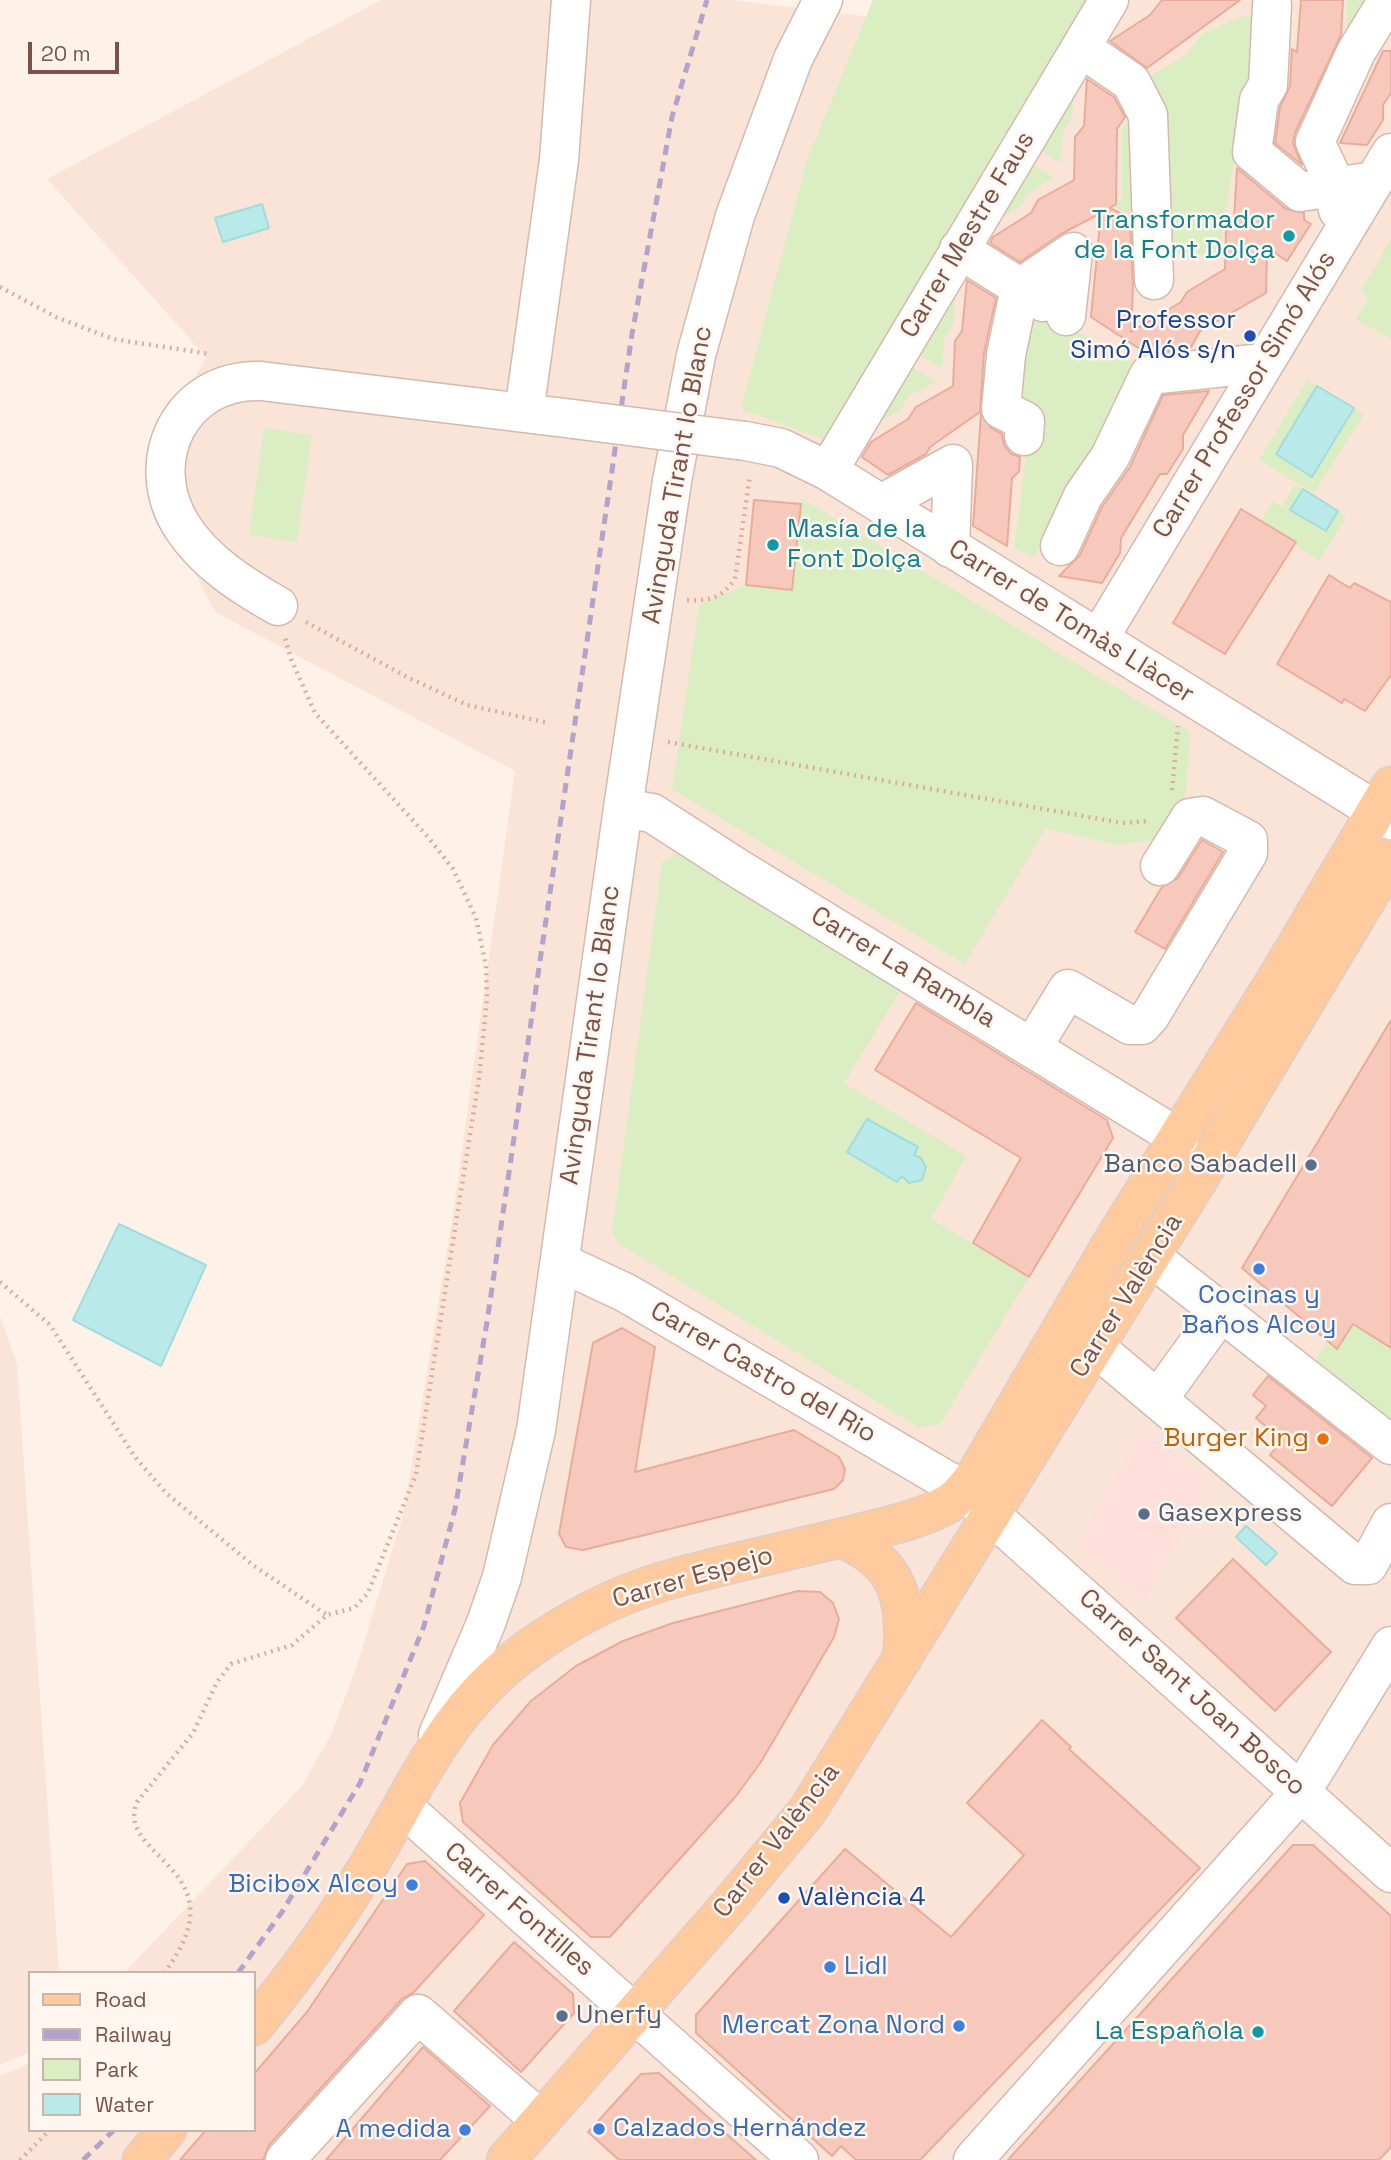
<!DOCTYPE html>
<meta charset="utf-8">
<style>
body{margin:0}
#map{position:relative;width:1391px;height:2160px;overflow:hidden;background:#fef1e7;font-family:"Space Grotesk",sans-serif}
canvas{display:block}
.legend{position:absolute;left:28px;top:1971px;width:228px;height:161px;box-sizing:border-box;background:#fff6ef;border:2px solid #cab4ac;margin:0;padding:9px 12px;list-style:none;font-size:21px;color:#7b5248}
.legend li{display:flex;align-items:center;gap:14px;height:35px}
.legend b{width:35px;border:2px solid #cab4ac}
.scale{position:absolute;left:28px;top:42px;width:91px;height:32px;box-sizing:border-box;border:4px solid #7b5248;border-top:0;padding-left:9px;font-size:21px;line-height:24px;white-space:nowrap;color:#7b5248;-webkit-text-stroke:5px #fff6ef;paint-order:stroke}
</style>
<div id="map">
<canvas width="1391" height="2160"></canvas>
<ul class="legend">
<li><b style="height:9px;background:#ffca9d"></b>Road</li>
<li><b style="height:9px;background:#b2a3ca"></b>Railway</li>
<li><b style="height:19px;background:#dbeec3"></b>Park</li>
<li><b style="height:19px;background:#b9eae9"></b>Water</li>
</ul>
<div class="scale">20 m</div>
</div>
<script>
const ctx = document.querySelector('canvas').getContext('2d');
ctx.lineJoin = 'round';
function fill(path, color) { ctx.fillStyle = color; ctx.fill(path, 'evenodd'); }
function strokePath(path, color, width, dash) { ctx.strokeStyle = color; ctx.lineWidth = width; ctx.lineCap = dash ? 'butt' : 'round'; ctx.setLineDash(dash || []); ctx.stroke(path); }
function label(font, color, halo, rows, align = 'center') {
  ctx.font = font + ' "Space Grotesk",sans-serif'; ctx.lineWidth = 5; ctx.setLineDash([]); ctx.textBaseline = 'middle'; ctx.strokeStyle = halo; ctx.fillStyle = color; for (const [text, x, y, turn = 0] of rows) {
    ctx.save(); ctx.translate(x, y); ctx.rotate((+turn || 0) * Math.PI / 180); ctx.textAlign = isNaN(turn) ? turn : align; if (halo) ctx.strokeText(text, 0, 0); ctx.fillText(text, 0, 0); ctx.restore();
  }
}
fill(new Path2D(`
 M381,0H731L872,17L886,0H1391V2160H0V2076L30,2063V2130H254V1973H124L301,1787L331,1735L357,1665L404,1512L453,1214L515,771L215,612L144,473L206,357L47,179Z
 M0,1316L17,1364L59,1973H30V2052L0,2065Z`), '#f9e4d7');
fill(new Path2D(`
 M1144,1431L1209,1484L1143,1601L1078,1543Z`), '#ffdfda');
fill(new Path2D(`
 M873,0H1093L828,441L741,409L807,160Z
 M1348,0H1377L1348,48L1346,5Z
 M1244,15L1261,22L1253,79L1244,97L1219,256L1164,253L1143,81L1187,54L1203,33Z
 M1075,79L1072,118L1063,132L1060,163L1034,145Z
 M1129,119L1143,221L1107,203L1110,197L1121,201V130Z
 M1028,162L1054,177L1027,195L1021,206L988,226Z
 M1391,239V339L1356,319L1368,299L1361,290Z
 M956,275L954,323L944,339L942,369L913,350Z
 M1036,308L1140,367L1104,450L1074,479L1034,557L1014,548L1031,419L1012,403Z
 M907,364L936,382L909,395L901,409L863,433Z
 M1307,380L1364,414L1314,493L1259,460Z
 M264,428L312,435L297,542L249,535Z
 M1294,485L1303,489L1291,509L1326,531L1338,511L1346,518L1319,561L1261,521L1273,501L1282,507Z
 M801,498L1190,732L1185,802L1158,839L1117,845L1046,828L965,964L672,789L699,605L746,585L792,590Z
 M677,854L902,988L844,1083L966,1156L931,1219L1029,1277L940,1424L918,1427L618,1243L612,1232L662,862Z
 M1353,1324L1391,1348V1427L1316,1360L1327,1341L1338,1349Z`), '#dbeec3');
const water = new Path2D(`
 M262,204L269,228L223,242L215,218Z
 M1317,386L1354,408L1312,477L1276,454Z
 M1303,489L1338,511L1326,531L1290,510Z
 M867,1119L918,1147L914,1155L921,1158L926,1167L922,1180L909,1183L902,1176L897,1182L847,1152Z
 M119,1224L206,1265L161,1366L73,1320Z
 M1246,1526L1277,1553L1266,1565L1236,1537Z`);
fill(water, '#b9eae9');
strokePath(water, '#9edddc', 2);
const building = new Path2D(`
 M1162,0H1240L1147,68L1110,41L1150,15Z
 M1301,0H1343L1341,35L1295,133L1293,143L1302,165L1275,143L1280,107L1290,86L1292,49L1297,52Z
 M1383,51H1391V93L1383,105V120L1367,145L1340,143Z
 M1087,79L1114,97L1125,117L1117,129L1116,204L1110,208L1130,218L1133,285L1131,332L1181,302L1187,292L1225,269L1226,230L1234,220L1237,168L1286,209L1304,213V220L1311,224L1287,261L1267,248L1266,293L1200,331L1190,349L1146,353L1091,317L1101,213L1061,234L1020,262L990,243L993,237L1031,213L1038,200L1074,180L1075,137L1084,126Z
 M967,280L996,298L984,353L980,412L930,447L926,454L888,475L862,457L871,442L908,419L916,407L953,386L955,341L962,331Z
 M1209,391L1183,435V449L1167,474H1160L1121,538L1120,553L1102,583L1059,576L1080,555L1102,507L1130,467L1163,395Z
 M981,414L991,428L1002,434L1004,445L1011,454L1020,457L1019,472L1012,478L1007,546L973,526Z
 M754,500L801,504L792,590L746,585Z
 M1241,509L1296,542L1225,654L1173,623Z
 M1329,575L1350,588L1354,583L1391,602V675L1365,711L1344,699L1342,703L1277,664Z
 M1202,840L1223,852L1165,949L1135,932L1162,887L1178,878Z
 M916,1003L1107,1120L1113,1138L1029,1277L973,1243L1021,1158L875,1070Z
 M1391,1020V1348L1353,1324L1337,1349L1242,1268Z
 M622,1328L655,1347L635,1472L794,1430L839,1457L845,1469L843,1480L834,1489L583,1550L566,1547L559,1534L593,1343Z
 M1268,1376L1372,1458L1332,1506L1270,1455L1282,1440L1256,1418L1266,1406L1253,1395Z
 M1233,1559L1331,1652L1275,1711L1176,1618Z
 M798,1591L820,1592L833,1603L839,1619L834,1637L761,1762L736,1796L610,1937H591L463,1822L460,1803L493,1745L531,1701L576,1666L623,1641L673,1623Z
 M1042,1720L1071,1747L1069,1749L1200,1868L920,2160H856L841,2146L832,2156L696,2033V2015L845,1849L951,1937L1024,1855L967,1803Z
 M1293,1845H1313L1391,1916V2147L1379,2160H1008Z
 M425,1861L484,1915L413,1993L402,1999L269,2145L263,2160H180L206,2130H254V2074L307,2012L407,1864Z
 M514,1942L573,1994L574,2013L521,2072L454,2011Z
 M423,2047L490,2106L440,2160H326Z
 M659,2073L731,2138L756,2160H619L588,2132L641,2074Z`);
fill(building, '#f6c9bc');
strokePath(building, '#eaac9a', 2);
const minor = new Path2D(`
 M571,0L559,160L524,413L573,419
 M1272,5L1268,85L1259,100L1252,152L1300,192L1374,181
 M1081,48L1131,82L1148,115L1154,280
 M1338,210L1334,182L1315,142L1356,52L1388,0
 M959,249L1043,302
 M1024,436L1025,421L1001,409L1006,355L1020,288L1073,252L1066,316
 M745,441L781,448L828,471L1391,820
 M828,471L1109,0
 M881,504L953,464L950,548
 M1060,546L1083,496L1110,457L1149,375L1264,363
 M278,606C243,586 206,563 183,528C140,463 180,378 261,381L524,413
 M1099,638L1391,153
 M623,808L652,813L739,869L1179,1138
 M1033,1046L1068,989L1130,1025H1142L1150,1016L1248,853V840L1203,816L1190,818L1160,866
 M1151,1257L1391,1445
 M560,1262L626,1293L963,1490L1391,1873
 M1095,1347L1355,1565H1368L1391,1523
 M1158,1399L1221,1312
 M438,1735L486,1623L502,1577L536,1430L623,808L672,481L696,355L735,216L793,59L823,0
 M403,1807L799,2160
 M285,2160L418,2014L541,2120
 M973,2160L1301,1792L1391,1646`);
const major = new Path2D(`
 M841,1538C899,1562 908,1600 902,1659
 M254,2026C294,1977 332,1926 365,1871C421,1779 448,1701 543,1639C586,1610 632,1589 682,1576C739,1561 796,1549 853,1535C884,1527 920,1520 948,1504C960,1497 969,1484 977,1473L1118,1233L1279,975L1391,786
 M142,2160L167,2130
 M506,2160L727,1908L808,1810L1217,1149L1391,858`);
strokePath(minor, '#d4b9ae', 41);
strokePath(major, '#dacfcc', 41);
strokePath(new Path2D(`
 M0,287L56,317L113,339L210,354
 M687,600C711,601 721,598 735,579L750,475
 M306,622L407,677L467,705L549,723
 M668,742L1122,823L1149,821
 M1172,790L1178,726
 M0,1282L50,1325L135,1457L166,1493L254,1566L327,1615
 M164,1973C244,1868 114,1859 137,1802L193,1733L217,1682L231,1664L292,1645L327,1615L354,1608L368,1593L416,1474L479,1078L487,998L486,966L476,918L453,869L428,837L315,713L291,659L285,638
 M20,2160L50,2130`), '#dcac9e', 4.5, [2, 5]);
strokePath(minor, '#fff', 38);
strokePath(major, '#ffca9d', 38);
strokePath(new Path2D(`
 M238,1973L282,1912L360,1783L424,1626L455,1509L487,1322L632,334L672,117L707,0
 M83,2160L114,2130`), '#b2a3ca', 5, [10, 7]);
const minorBridge = new Path2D(`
 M573,419L745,441`);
strokePath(minorBridge, '#d4b9ae', 41, []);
strokePath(minorBridge, '#fff', 38);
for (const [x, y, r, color] of [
 [1289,236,7,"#0f9aa8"],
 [1250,336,7,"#1a4fb4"],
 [773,545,7,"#0f9aa8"],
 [1311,1165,7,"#5c6f8a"],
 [1259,1269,7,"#3f7fe0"],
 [1323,1439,7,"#e8710a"],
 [1144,1514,7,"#5c6f8a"],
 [412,1885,7,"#3f7fe0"],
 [784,1898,7,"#1a4fb4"],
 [830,1967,7,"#3f7fe0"],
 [562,2016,7,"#5c6f8a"],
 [959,2026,7,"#3f7fe0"],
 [1258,2032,7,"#0f9aa8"],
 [599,2129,7,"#3f7fe0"],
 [465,2130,7,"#3f7fe0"]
]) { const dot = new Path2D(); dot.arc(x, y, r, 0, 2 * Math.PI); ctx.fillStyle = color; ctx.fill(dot); strokePath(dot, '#fff6ef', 2.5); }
label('26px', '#0d838f', '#fff6ef', [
 ["Transformador",1275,221],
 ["de la Font Dolça",1275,251],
 ["Masía de la",787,530,"left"],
 ["Font Dolça",787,560,"left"],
 ["La Española",1244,2032]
], 'right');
label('26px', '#7b5248', '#fff6ef', [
 ["Carrer Mestre Faus",968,235,-59],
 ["Carrer Professor Simó Alós",1245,395,-59],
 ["Avinguda Tirant lo Blanc",678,475,-80],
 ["Carrer de Tomàs Llàcer",1071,622,32],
 ["Carrer La Rambla",903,968,31],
 ["Avinguda Tirant lo Blanc",591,1035,-82],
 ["Carrer València",1127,1296,-58],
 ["Carrer Castro del Rio",763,1373,30],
 ["Carrer Espejo",693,1578,-16],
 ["Carrer Sant Joan Bosco",1192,1693,42],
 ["Carrer València",777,1841,-52],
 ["Carrer Fontilles",519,1910,41]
]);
label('26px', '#164399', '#fff6ef', [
 ["Professor",1236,321],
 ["Simó Alós s/n",1236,351],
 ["València 4",798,1898,"left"]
], 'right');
label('26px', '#4e5e75', '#fff6ef', [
 ["Banco Sabadell",1297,1165,"right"],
 ["Gasexpress",1158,1514],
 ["Unerfy",576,2016]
], 'left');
label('26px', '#366cbe', '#fff6ef', [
 ["Cocinas y",1259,1296,"center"],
 ["Baños Alcoy",1259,1326,"center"],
 ["Bicibox Alcoy",398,1885],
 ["Lidl",844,1967,"left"],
 ["Mercat Zona Nord",945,2026],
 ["Calzados Hernández",613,2129,"left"],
 ["A medida",451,2130]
], 'right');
label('26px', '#c56008', '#fff6ef', [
 ["Burger King",1309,1439]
], 'right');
</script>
